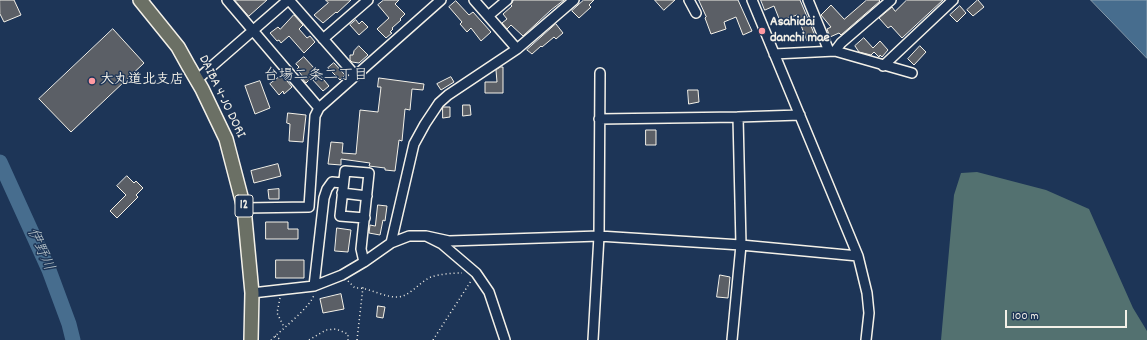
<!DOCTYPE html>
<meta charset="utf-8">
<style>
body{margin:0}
#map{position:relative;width:1147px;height:340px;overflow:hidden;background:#1d3557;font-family:Dekko,sans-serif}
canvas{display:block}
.scale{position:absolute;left:1005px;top:310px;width:122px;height:18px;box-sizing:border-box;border:2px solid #f4f1e8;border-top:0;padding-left:5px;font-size:12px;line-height:14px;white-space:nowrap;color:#f4f1e8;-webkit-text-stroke:3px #1d3557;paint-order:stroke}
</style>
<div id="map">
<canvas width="1147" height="340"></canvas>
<div class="scale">100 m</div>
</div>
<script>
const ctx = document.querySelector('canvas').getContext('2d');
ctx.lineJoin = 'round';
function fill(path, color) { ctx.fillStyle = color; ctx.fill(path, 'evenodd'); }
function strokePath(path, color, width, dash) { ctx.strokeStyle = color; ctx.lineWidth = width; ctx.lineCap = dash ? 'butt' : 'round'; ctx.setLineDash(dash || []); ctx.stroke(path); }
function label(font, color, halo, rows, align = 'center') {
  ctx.font = font + ' Dekko,"Klee One",sans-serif'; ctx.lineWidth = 3; ctx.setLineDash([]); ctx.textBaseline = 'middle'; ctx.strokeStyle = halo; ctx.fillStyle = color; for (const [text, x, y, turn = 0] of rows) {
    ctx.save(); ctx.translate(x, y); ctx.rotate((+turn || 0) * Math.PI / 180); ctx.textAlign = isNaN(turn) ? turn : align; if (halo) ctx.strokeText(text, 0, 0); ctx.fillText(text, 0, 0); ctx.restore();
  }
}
fill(new Path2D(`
 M977,172L1046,190L1089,209L1133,308L1147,331V340H941L954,195L961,173Z`), '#537170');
const water = new Path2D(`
 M1091,0H1147V58Z`);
fill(water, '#476d8e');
strokePath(water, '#8ca2b2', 1);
strokePath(new Path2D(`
 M0,162L49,270L69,324L73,340`), '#476d8e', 15);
const building = new Path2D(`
 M0,0H14L21,15L4,22L0,14Z
 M235,0H267L249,16Z
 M326,0H351L337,13L336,12L323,23L314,15L328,3Z
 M384,0H399L395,4L405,14L400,19L401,20L392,28L393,29L390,32L392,33L386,38L377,29L389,18L378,5Z
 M514,0H564L551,10L523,36L511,25L507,29L502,23L507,19L503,14L512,6L511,5Z
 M584,0H594L589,5L591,7L579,18L572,11Z
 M655,0H675L664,10Z
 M699,0H738L752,31L743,35L736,17L724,22L726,29L711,34L705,18L706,17Z
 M761,0H800L816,38L807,41L797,15L780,21L774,6L765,10Z
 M867,0H879L880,1L841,35L839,33L830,37L827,29L831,27L821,15L831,5L844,19Z
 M907,0H943L902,38L891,26L888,28L879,18L892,7L895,11Z
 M978,0L984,7L973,16L967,10Z
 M456,1L469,15L473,12L491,32L481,41L471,28L467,32L460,24L462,22L449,7Z
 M960,6L966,13L957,22L950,15Z
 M294,15L303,25L299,29L307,38L310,36L315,42L304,53L289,36L281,43L279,40L277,41L270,33L278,27L280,29Z
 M356,20L359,24L362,21L368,27L359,35L350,25Z
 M556,24L563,33L556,39L554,37L542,47L541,46L532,54L527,50Z
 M113,29L144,63L71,132L39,99Z
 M864,38L873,48L880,41L888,50L882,57L880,55L879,57L874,52L871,55L859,52L855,46Z
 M359,46L368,55L359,63L352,62L350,60V55H353L354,51Z
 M920,46L926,52L914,65L908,59Z
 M304,57L314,68L316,67L320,71L318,73L329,86L323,91L311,78L306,83L302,78L303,77L297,69L299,67L296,64Z
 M334,63L345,75L340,80L328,68Z
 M501,67H503V93H485V82H497L496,70Z
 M282,75L292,87L284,94L283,91L279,95L270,84Z
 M451,77L454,82L441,90L437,84Z
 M379,78L424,84L423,90L412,89L410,110L405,109L402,141L399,140L395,171L385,170V168L369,166L370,163L341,159V165L328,164L331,142L343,143L342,153L356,154L360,110L378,112L381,87H378Z
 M260,81L270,108L255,114L245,86Z
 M688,90H698L699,102L689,104Z
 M463,105H470L471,115L463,116Z
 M443,107H450V117L443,118Z
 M288,113L306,115L303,142L289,141L290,124L287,123Z
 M646,130H656V145H646Z
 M278,164L281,176L254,183L251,171Z
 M127,176L134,183L136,181L143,188L136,195L138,197L117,218L110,211L126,195L117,186Z
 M279,189V199H269L268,190Z
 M378,205L387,206L385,221L383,220L380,235L369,233L370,225L375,226Z
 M266,222H288V229H298V239H266Z
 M337,228L351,230L348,252L335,251Z
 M276,260H304V278H276Z
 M720,275L730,277L728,298L717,297Z
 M341,294L344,309L323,313L320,299Z
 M378,306L385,307L383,318L377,317Z`);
fill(building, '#5b5f66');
strokePath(building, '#f4f1e8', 1);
const minor = new Path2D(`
 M227,0L319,108
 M289,0L355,75
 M474,0L517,49
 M689,0L696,13
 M752,0L858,256L867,293L869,313L866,340
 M808,0L829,51
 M488,16L507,0
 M323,39L368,0
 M835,51L841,43L891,0
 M774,54L835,51L912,73
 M883,66L953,0
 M197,80L211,67L288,0
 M599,119L738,117L800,115
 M342,193L367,196
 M244,208L309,207L315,116L319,108L441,0
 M426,236L449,241L599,236L741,245L858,256
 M391,243L409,236H426L442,244L476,273L489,292L505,340
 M364,262L361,249L369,173L345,171L340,216L365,218
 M314,286L324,198L327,189L332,182L343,183
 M252,293L314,286L342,275L364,262L391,243L414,144L425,124L439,103L448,95L517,49L574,0
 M593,340L599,236L600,73
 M732,340L741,245L738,117`);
const highway = new Path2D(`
 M140,0L178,47L188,65L202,89L226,139L244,208L252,293L251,340`);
strokePath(minor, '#f4f1e8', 12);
strokePath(highway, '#f4f1e8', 16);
strokePath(new Path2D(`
 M348,281L355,288C369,287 382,297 397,297C410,297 419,282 431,277C440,274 453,273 462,273
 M280,298L277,313L284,327
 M275,336L281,340
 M271,340C280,331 313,305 314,294
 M309,340L326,330L336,329L348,334V340
 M357,340L363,287
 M433,340L471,281`), '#f4f1e8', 1.5, [1, 3]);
strokePath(minor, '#1d3557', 9);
strokePath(highway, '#6b7065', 13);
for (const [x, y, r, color] of [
 [762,31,4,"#ff9aa2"],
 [92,81,4,"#ff9aa2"]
]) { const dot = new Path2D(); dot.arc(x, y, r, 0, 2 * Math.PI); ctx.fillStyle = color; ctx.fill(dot); strokePath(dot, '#1d3557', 1.5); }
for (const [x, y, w] of [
 [244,206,18]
]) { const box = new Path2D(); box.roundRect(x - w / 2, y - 11, w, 22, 3); ctx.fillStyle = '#1d3557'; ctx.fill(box); strokePath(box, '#f4f1e8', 1); }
label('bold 13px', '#f4f1e8', null, [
 ["12",244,206]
]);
label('bold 14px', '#f4f1e8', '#1d3557', [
 ["Asahidai",770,23],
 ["danchi mae",770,39],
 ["大丸道北支店",100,81]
], 'left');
label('14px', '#f4f1e8', '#1d3557', [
 ["DAIBA 4-JO DORI",221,97,64]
]);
label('15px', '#f4f1e8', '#1d3557', [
 ["台場二条二丁目",316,77]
]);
label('italic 15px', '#b7c3c8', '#1d3557', [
 ["伊野川",39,250,66]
]);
</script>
